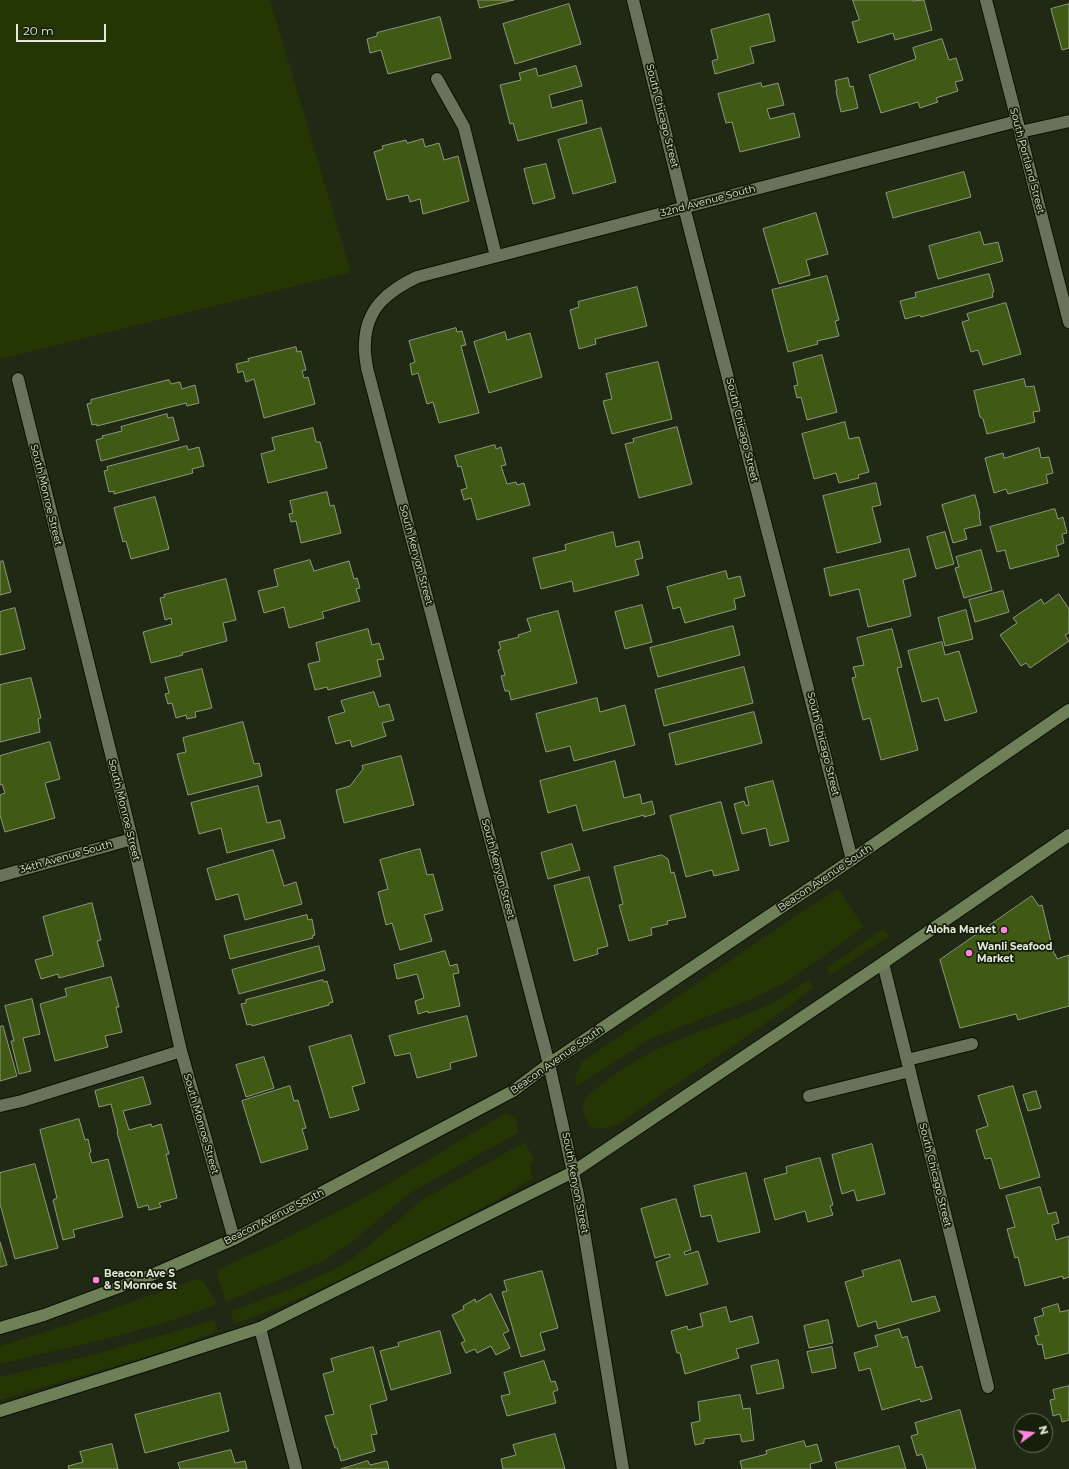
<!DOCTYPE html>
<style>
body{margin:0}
#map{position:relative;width:1069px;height:1469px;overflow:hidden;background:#202914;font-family:Montserrat,sans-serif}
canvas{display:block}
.north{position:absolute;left:1013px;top:1413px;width:40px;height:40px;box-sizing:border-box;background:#161f0a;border:1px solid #68705e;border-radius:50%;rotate:75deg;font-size:11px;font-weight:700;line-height:16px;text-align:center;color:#e3e9dc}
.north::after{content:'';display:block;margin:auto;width:14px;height:18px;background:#ff85df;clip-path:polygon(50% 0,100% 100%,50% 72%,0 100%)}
.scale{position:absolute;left:16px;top:24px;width:90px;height:18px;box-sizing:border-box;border:2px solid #e3e9dc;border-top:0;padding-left:5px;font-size:12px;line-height:14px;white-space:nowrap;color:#e3e9dc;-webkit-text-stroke:3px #161f0a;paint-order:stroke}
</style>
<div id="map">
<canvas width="1069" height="1469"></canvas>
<div class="north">N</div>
<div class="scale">20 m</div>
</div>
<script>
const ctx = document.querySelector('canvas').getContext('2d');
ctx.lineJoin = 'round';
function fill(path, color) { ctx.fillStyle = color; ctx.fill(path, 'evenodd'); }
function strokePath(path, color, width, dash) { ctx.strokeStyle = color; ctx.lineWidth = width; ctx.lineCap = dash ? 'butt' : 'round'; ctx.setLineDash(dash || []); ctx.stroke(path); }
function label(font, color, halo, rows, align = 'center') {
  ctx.font = font + ' Montserrat,sans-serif'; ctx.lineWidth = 3.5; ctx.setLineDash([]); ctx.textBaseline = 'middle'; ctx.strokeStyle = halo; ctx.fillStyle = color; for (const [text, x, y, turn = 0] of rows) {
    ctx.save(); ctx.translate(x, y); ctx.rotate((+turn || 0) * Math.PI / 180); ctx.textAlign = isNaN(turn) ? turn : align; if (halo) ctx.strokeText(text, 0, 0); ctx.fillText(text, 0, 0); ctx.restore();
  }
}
fill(new Path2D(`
 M0,0H270L351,272L0,359Z
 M838,889L864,927L788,981L749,1000L650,1039L577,1086L575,1078L582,1062L794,917Z
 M884,928L889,936L830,975L827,968Z
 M810,979L813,988L776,1016L617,1125C610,1127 601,1130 593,1127C589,1125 587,1121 586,1118C581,1106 582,1100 593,1091C617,1072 644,1054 673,1042C703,1029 736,1020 766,1006C782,999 796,988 810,979Z
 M506,1113L515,1118L519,1132L410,1193L348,1245L321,1262L226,1302L218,1277L217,1270L221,1268L285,1239L373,1193Z
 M525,1142L534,1160L530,1164L533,1179C462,1220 389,1258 314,1292C288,1304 261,1314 234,1324L231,1311L286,1291L339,1267L359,1254L422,1200Z
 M196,1279L204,1282L217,1304C147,1332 73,1346 0,1364V1346L67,1325Z
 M214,1320L218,1331L168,1350L0,1400V1377L107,1351Z`), '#253605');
const building = new Path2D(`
 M478,0H514L480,8Z
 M853,0H912L913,1L924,0L932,30L895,40L893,33L858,43L852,22L859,20Z
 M569,4L581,44L515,64L503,24Z
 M1069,4V48L1062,50L1051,9Z
 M769,14L775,41L750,47L754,63L715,74L712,61L718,59L711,30Z
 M440,17L451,58L388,74L381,50L370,53L367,39L377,36V33Z
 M942,39L949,60L956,58L963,80L955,82L958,91L936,98L938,102L920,108L918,102L881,113L869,75L916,59L913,48Z
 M576,66L582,86L549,95L552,108L582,100L587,123L518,141L513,123L510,124L500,85L521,80L519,73L536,68L538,76Z
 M848,78L850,87L853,86L858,108L841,112L836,91H837L835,81Z
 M761,83L762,87L778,83L784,105L767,109L770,119L794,113L800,137L740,152L732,122L726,123L718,94Z
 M601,128L616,182L573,194L558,140Z
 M423,139L425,147L439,143L444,160L458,156L469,201L423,214L420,199L410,202L408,195L387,200L374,152L383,149L382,146L406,140L407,143Z
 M546,164L555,198L533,204L524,169Z
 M964,172L971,197L893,218L886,193Z
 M816,213L828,254L806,260L810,275L779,284L763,229Z
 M980,232L984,245L998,242L1003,261L938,279L929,246Z
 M989,274L994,292L992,293L993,297L921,317L920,315L905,319L900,301L916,297L915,293Z
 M827,276L839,320L835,321L839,336L817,341L818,344L788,352L772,290Z
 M637,287L647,326L595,339L596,344L579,349L570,310L579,307L578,302Z
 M1006,303L1021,354L983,365L978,350L971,352L962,322L969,320L967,314Z
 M456,328L457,332L462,331L466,345L461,346L479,413L439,423L433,402L427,404L418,373L412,375L410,364L415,362L409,341Z
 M505,332L507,340L530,333L542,377L489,393L474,342Z
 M296,347L297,352L301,351L306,370L302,371L304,378L308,377L315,404L264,418L254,379L246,382L243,371L238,373L236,364L249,361L248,359Z
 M822,355L837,412L807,420L801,397L797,398L794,386L798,385L793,363Z
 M658,362L672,419L612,434L603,401L612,399L606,374Z
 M1024,379L1026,387L1034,386L1040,411L1033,412L1035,422L987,434L983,419L980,417L974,391Z
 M169,380L171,384L180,382L182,389L195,385L199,403L187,406L186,403L97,426V424L92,425L87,404L91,403V400Z
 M167,414L168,418L173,417L179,440L101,461L96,440L103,438L102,436L122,431L121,427Z
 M845,422L849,439L859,437L869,472L858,475L859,478L839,483L836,473L814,479L802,434Z
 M677,427L692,484L639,498L625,444L634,442L633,439Z
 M313,428L316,442H320L327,468L268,483L261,454L275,450L272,438Z
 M495,445L496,449L501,447L506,465L501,466L507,484L516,482L517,485L524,483L530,505L477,520L471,498L464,500L461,490L467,488L461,466L458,467L455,456Z
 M187,446L188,450L199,447L204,466L192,469L193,473L114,494V491L109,492L104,471L108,470L107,467Z
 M1039,448L1041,458L1049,457L1053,473L1046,475L1048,483L1008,494L1006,489L994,493L985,458L1003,453L1004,458Z
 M876,483L881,505L872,507L881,542L837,553L823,496Z
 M327,492L330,506L334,505L341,533L301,543L296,521L291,522L289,514L293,513L290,501Z
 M975,495L980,514L979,515L981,525L964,529L967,539L953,543L942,505Z
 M155,497L169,549L131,559L126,541L123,542L114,508Z
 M1055,509L1058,519L1063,517L1067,533L1062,534L1064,543L1056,546L1059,556L1010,569L1005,550L997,552L990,527Z
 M613,532L616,547L639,541L643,558L635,560L639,575L574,592L572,581L541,589L533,558L566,550L565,545Z
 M945,532L954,564L936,569L927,537Z
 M909,549L916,576L903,580L911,616L868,627L859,589L830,596L824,569Z
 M981,550L992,590L964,598L955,568L959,567L956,557Z
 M310,560L314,571L349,561L354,579L357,578L360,588L356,589L360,601L322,612L324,618L289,628L284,607L264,613L258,591L278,586L274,570Z
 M3,561L11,592L0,595V562Z
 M726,571L728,579L740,576L745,596L734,599L736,609L685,623L680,607L673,609L667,587Z
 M226,579L236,620L223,623L227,641L182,653L183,655L151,663L143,632L172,624L171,618L165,620L160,598L165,597L164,595Z
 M1003,591L1009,612L975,622L969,600Z
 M1059,594L1069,609V633L1065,635L1069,641L1030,668L1026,663L1021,666L1000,635L1017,623L1013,618L1041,599L1044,604Z
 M642,605L652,642L625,649L615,612Z
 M15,608L25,649L0,655V612Z
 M966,610L973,639L945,646L938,618Z
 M558,611L577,683L511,700L509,691H505L501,676L505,675L498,650L501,649L499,642L519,637L518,635L531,631L527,619Z
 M733,626L740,655L658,677L650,648Z
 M368,629L372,645L379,643L384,659L377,660L381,676L328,690L327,687L315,690L308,664L320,661L316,643Z
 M892,629L902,667L897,668L918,750L881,760L870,718L863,720L852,678L856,677L853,667L864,665L857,638Z
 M942,642L945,655L959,651L977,712L945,721L938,698L922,702L908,651Z
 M744,667L753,703L664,726L655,690Z
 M202,669L212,708L195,712L196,717L187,719L186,715L176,718L172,703L168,704L165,694L169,693L165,678Z
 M31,678L41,718L38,719L40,732L0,742V685Z
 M374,692L379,707L389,704L394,720L382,723L386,736L352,747L350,740L336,744L328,717L345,712L341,701Z
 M597,698L600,712L625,705L635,745L574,761L570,746L546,752L536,714Z
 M754,712L762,743L676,765L669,734Z
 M243,722L254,764L259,763L262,776L188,795L177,754L186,752L183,738Z
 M50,742L60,779L45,783L55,818L5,832L0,815V795L5,793L2,784L0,785V756Z
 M401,756L414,805L344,823L336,790L350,786L363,769L362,766Z
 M615,761L624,798L640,794L642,804L652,801L655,814L644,817V815L583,831L576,805L548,813L540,781Z
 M773,781L789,841L770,846L766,828L742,834L734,804L744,801L746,806L749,805L745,788Z
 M258,786L267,823L280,820L285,838L227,853L221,828L199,834L191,803Z
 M721,802L739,870L714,876L712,870L686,877L670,816Z
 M572,844L580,870L548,879L541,853Z
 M420,849L427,875L433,874L443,910L424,915L432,941L400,950L392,923L386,925L378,892L388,889L380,860Z
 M273,850L284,886L296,882L302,904L245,920L238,894L216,900L207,869Z
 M662,855L668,859L671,873L674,872L686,917L667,921L668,924L651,928L652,935L629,941L619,905L623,904L614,867Z
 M589,877L608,946L597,949L598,954L574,961L554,886Z
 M1032,896L1039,906L1042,905L1054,954H1055L1057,959L1069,955V1006L1018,1020L1016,1014L960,1028L940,960Z
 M92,903L101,940L97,941L104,966L59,978L58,974L41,979L35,960L53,955L43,917Z
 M307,915L308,920L312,919L315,935L312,936L313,938L230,959L224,936Z
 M319,946L325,970L239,994L232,970Z
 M445,951L450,966L457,964L459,973L453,974L460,1006L428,1013V1011L418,1014L415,1001L424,998L417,974L397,979L394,965Z
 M111,977L119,1007H116L122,1032L105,1036L108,1047L55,1061L40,1004L67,996L65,989Z
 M323,980L324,982L327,981L333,1002L329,1003V1005L252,1026L251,1024L247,1025L241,1004L246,1003V1000Z
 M32,999L40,1034L23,1038L31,1071L19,1074L11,1041H14L5,1006Z
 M467,1016L477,1056L450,1063L451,1069L417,1078L410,1053L395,1056L389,1036Z
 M3,1026L17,1076L0,1081V1027Z
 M351,1035L365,1083L352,1087L359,1110L330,1118L309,1047Z
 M264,1057L274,1088L246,1097L236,1065Z
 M143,1077L151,1104L123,1111L129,1130L151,1124L152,1127L161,1124L169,1154H166L177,1198L159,1203L161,1207L149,1210L148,1205L138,1208L117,1132H118L111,1104L99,1107L95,1091Z
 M290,1086L294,1101L298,1100L306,1128L302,1129L308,1149L261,1163L242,1101Z
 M1013,1086L1040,1177L1000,1189L991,1158L985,1159L976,1130L988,1126L978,1096Z
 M1036,1091L1041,1108L1028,1111L1023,1095Z
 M79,1119L85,1140L88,1139L91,1152L89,1153L92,1163L108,1159L123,1217L73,1230L75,1237L63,1240L53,1200L57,1198L40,1130Z
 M872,1144L885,1194L857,1201L854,1190L842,1194L832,1155Z
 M820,1158L833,1205L830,1206L833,1215L808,1222L805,1211L775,1220L764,1179L787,1173L786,1167Z
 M35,1164L58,1248L15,1259L0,1204V1173Z
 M746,1173L760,1232L718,1242L711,1215L701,1217L694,1186Z
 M1040,1187L1048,1214L1056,1212L1059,1223L1052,1225L1056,1240L1069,1236V1277L1063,1279V1276L1025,1286L1018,1257L1015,1258L1007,1229L1015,1227L1006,1196Z
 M676,1199L691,1250L684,1252L685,1255L698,1251L708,1284L666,1296L656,1262L670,1257L669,1254L655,1258L641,1209Z
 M0,1242L7,1265L0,1267Z
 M900,1260L912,1302L935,1296L940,1311L878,1329L876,1321L858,1327L845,1282L864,1276L862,1271Z
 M542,1271L558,1328L540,1333L545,1350L521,1357L502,1292L507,1291L504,1281Z
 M491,1294L509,1331L503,1334L510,1348L496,1355L491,1346L477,1353L475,1349L466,1353L461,1343L465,1341L452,1315L464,1309L463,1306L475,1299L476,1302Z
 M1058,1304L1060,1312L1069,1310V1353L1045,1359L1042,1344L1038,1345L1035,1336L1039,1335L1034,1318L1044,1315L1042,1309Z
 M726,1307L730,1322L752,1316L759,1343L736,1349L739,1358L685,1374L680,1353H677L671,1331L687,1326L688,1330L703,1326L700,1314Z
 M828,1320L833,1343L809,1348L804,1326Z
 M899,1329L902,1338L907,1336L916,1368L922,1366L932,1399L921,1402L920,1399L882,1410L870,1368L859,1371L854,1353L878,1346L875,1336Z
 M440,1331L451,1373L391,1390L380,1351L399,1346L398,1343Z
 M373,1347L387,1400L370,1405L377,1434L371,1435L375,1451L341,1461L337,1448H335L325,1416L334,1414L323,1374L334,1371L331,1359Z
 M832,1347L836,1368L812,1373L807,1352Z
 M778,1360L784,1388L757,1394L751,1366Z
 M544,1361L551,1382L555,1381L558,1390L553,1392L556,1403L507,1416L501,1396L510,1394L504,1373Z
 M1069,1386V1420L1062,1422L1060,1414L1053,1416L1050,1400L1055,1399L1053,1390Z
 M220,1393L229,1431L145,1453L135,1415Z
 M740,1395L743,1409L750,1408L754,1440L742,1442L740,1434L704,1439V1443L695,1445L691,1423L700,1421L698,1402Z
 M960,1410L976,1469H927L922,1454L917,1456L911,1436L918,1434L915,1423Z
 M555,1434L565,1469H503L501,1459L516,1455L513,1445Z
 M804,1441L806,1447L817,1444L822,1461L810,1464L811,1469H742L740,1461L767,1454L766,1451Z
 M112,1444L118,1469H69L68,1466L83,1462L80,1452Z
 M899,1446L906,1469H837L835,1463Z
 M231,1450L235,1463L245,1461L247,1469H180L178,1463Z
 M368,1461L370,1465L387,1461L389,1469H341Z`);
fill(building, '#405914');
strokePath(building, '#8d997f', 1);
const lane = new Path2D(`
 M437,79L464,127L496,256
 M0,1106L22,1101L181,1051`);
const street = new Path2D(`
 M633,0L684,207L852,860
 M986,0L1069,322
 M1020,132L1069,121
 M18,379L132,839L181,1051L234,1239
 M0,876L132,839
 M883,963L988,1387
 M907,1060L972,1044
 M809,1096L910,1071
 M260,1328L296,1469
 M623,1469L578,1195L549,1064L367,368C366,360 364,351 365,343C366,308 388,291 417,277L1017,121`);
const secondary = new Path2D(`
 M0,1328L44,1315L154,1274L234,1239L513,1091L549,1064L828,876L1069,710
 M0,1411L143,1366L260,1328L573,1172L883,963L1069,835`);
strokePath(lane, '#091101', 14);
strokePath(street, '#091101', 14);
strokePath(secondary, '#091101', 14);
strokePath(lane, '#68735b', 12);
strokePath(street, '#68735b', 12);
strokePath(secondary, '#6e8058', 12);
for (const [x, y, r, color] of [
 [1004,930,4,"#ff85df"],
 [969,953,4,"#ff85df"],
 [96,1280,4,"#ff85df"]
]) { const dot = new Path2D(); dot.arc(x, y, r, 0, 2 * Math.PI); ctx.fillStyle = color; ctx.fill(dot); strokePath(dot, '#161f0a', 1.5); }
label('10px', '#e3e9dc', '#161f0a', [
 ["South Chicago Street",662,116,76],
 ["South Portland Street",1027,161,75],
 ["32nd Avenue South",708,201,-15],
 ["South Chicago Street",742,430,76],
 ["South Monroe Street",46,495,76],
 ["South Kenyon Street",416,555,75],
 ["South Chicago Street",823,744,76],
 ["South Monroe Street",124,810,76],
 ["34th Avenue South",66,857,-16],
 ["South Kenyon Street",498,869,75],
 ["Beacon Avenue South",825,878,-34],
 ["Beacon Avenue South",557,1060,-35],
 ["South Monroe Street",201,1124,74],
 ["South Chicago Street",935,1175,76],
 ["South Kenyon Street",575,1183,79],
 ["Beacon Avenue South",274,1217,-27]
]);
label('bold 10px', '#e3e9dc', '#161f0a', [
 ["Aloha Market",996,930,"right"],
 ["Wanli Seafood",977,947],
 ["Market",977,959],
 ["Beacon Ave S",104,1274],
 ["& S Monroe St",104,1286]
], 'left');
</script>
